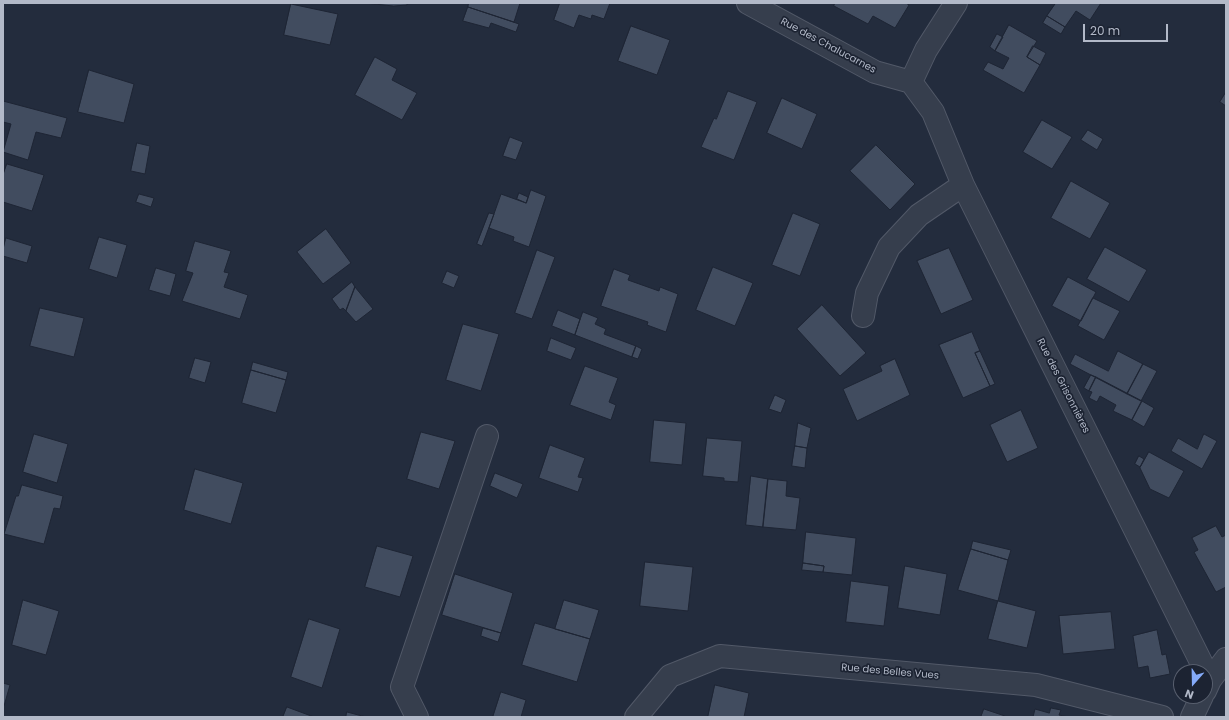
<!DOCTYPE html>
<meta charset="utf-8">
<style>
body{margin:0}
#map{position:relative;width:1229px;height:720px;overflow:hidden;background:#232c3d;font-family:Poppins,sans-serif}
canvas{display:block}
.frame{position:absolute;inset:0;border:4px solid #b2b9c8;pointer-events:none}
.north{position:absolute;left:1173px;top:664px;width:40px;height:40px;box-sizing:border-box;background:#1c2332;border:1px solid #585f6e;border-radius:50%;rotate:200deg;font-size:11px;font-weight:700;line-height:16px;text-align:center;color:#b2b9c8}
.north::after{content:'';display:block;margin:auto;width:14px;height:18px;background:#85abfa;clip-path:polygon(50% 0,100% 100%,50% 72%,0 100%)}
.scale{position:absolute;left:1083px;top:24px;width:85px;height:18px;box-sizing:border-box;border:2px solid #b2b9c8;border-top:0;padding-left:5px;font-size:12px;line-height:14px;white-space:nowrap;color:#b2b9c8;-webkit-text-stroke:3px #1c2332;paint-order:stroke}
</style>
<div id="map">
<canvas width="1229" height="720"></canvas>
<div class="frame"></div>
<div class="north">N</div>
<div class="scale">20 m</div>
</div>
<script>
const ctx = document.querySelector('canvas').getContext('2d');
ctx.lineJoin = 'round';
function fill(path, color) { ctx.fillStyle = color; ctx.fill(path, 'evenodd'); }
function strokePath(path, color, width, dash) { ctx.strokeStyle = color; ctx.lineWidth = width; ctx.lineCap = dash ? 'butt' : 'round'; ctx.setLineDash(dash || []); ctx.stroke(path); }
function label(font, color, halo, rows, align = 'center') {
  ctx.font = font + ' Poppins,sans-serif'; ctx.lineWidth = 3.5; ctx.setLineDash([]); ctx.textBaseline = 'middle'; ctx.strokeStyle = halo; ctx.fillStyle = color; for (const [text, x, y, turn = 0] of rows) {
    ctx.save(); ctx.translate(x, y); ctx.rotate((+turn || 0) * Math.PI / 180); ctx.textAlign = isNaN(turn) ? turn : align; if (halo) ctx.strokeText(text, 0, 0); ctx.fillText(text, 0, 0); ctx.restore();
  }
}
const building = new Path2D(`
 M365,3H407V5L394,6Z
 M469,3H520L514,22L468,7Z
 M560,3H610L604,19L592,15L591,19L579,15L574,28L554,20Z
 M835,3H906L909,5L895,28L873,16L868,24L834,6Z
 M1056,3H1101L1090,20L1076,11L1065,27L1047,16Z
 M291,4L338,14L330,45L284,35Z
 M468,7L519,24L516,32L491,23L489,28L463,21Z
 M1047,16L1065,27L1061,34L1043,23Z
 M1009,25L1037,41L1027,57L1040,65L1024,93L983,70L988,62L1003,69L1009,58L995,51Z
 M631,26L670,40L657,75L618,61Z
 M997,34L1003,37L995,51L990,47Z
 M1033,46L1046,53L1040,65L1027,57Z
 M375,57L397,69L392,80L417,93L402,120L355,95Z
 M89,70L134,84L124,123L78,112Z
 M728,91L757,102L734,160L701,147L714,118L716,119Z
 M1226,92V106L1220,102Z
 M782,98L817,114L802,149L767,133Z
 M3,101L67,118L61,138L36,132L28,160L3,152L11,124L3,122Z
 M1042,120L1072,137L1052,169L1023,152Z
 M1088,130L1103,139L1097,150L1081,140Z
 M510,137L523,142L516,160L503,156Z
 M137,143L150,146L145,174L131,171Z
 M876,145L915,184L890,210L850,171Z
 M7,164L44,175L32,211L3,202V175Z
 M1071,181L1110,203L1090,239L1051,218Z
 M531,190L546,196L529,247L513,241L514,237L489,228L501,194L526,203Z
 M519,193L528,197L526,203L517,199Z
 M139,194L154,198L151,207L136,202Z
 M489,213L494,214L482,246L477,244Z
 M793,213L820,224L800,276L772,265Z
 M326,229L351,263L323,284L297,252Z
 M99,237L127,245L117,278L89,269Z
 M6,238L32,246L27,263L3,256V250Z
 M195,241L231,251L224,272L229,273L224,287L248,295L240,319L182,301L193,273L186,271Z
 M1105,247L1147,270L1129,302L1087,279Z
 M949,248L973,300L941,314L917,261Z
 M537,250L555,257L532,319L515,313Z
 M713,267L753,283L735,326L696,310Z
 M156,268L176,274L170,296L149,290Z
 M614,269L630,275L628,280L659,291L660,287L678,294L666,332L647,325L648,322L601,306Z
 M447,271L459,276L454,288L442,283Z
 M1068,277L1096,292L1081,321L1052,306Z
 M352,282L355,287L346,311L343,308L340,310L332,299Z
 M355,287L373,309L356,322L346,311Z
 M1093,298L1120,311L1104,340L1078,326Z
 M822,305L866,353L840,376L797,329Z
 M40,308L84,318L74,357L30,346Z
 M558,310L580,319L575,335L552,326Z
 M583,312L598,318L595,324L606,329L604,334L636,346L632,357L575,335Z
 M463,324L499,334L481,391L446,380Z
 M972,332L980,351L975,353L990,386L963,398L939,345Z
 M551,338L576,348L571,360L547,351Z
 M636,346L642,349L638,359L632,357Z
 M980,351L995,384L990,386L975,353Z
 M1118,351L1143,364L1127,394L1070,364L1075,354L1108,371Z
 M195,358L211,362L205,383L189,378Z
 M895,359L910,395L857,421L843,389L882,371L880,366Z
 M253,362L288,372L286,380L251,370Z
 M1143,364L1157,371L1141,401L1127,394Z
 M585,366L618,378L609,402L616,405L611,420L570,405Z
 M251,370L286,380L276,413L242,403Z
 M1091,375L1096,377L1089,391L1084,388Z
 M1096,377L1142,401L1132,420L1113,411L1116,405L1100,396L1097,402L1089,398L1092,392L1089,391Z
 M775,395L786,400L781,413L769,409Z
 M1142,401L1154,408L1144,427L1132,420Z
 M1021,410L1038,448L1007,462L990,425Z
 M654,420L686,423L682,465L650,462Z
 M798,423L811,428L807,448L795,446Z
 M421,432L455,441L439,489L407,479Z
 M34,434L68,444L57,483L23,472Z
 M1204,434L1217,441L1202,469L1171,451L1178,438L1197,449Z
 M707,438L742,441L738,482L724,481V478L703,476Z
 M550,445L585,458L578,477L583,478L578,492L539,478Z
 M795,446L807,448L805,468L792,466Z
 M1149,452L1184,471L1169,498L1150,489L1140,468Z
 M1139,456L1144,459L1140,467L1135,464Z
 M195,469L243,483L231,524L184,510Z
 M495,473L523,484L517,498L490,486Z
 M751,476L768,479L763,527L746,525Z
 M768,479L787,481L786,496L800,498L796,530L763,527Z
 M22,485L63,496L60,509L54,508L44,544L4,534L16,496H18Z
 M1216,526L1222,537L1226,535V587L1216,592L1194,552L1198,550L1192,538Z
 M806,532L856,538L852,575L823,572L824,566L803,563Z
 M973,541L1011,550L1008,560L971,549Z
 M377,546L413,556L400,597L365,587Z
 M971,549L1008,560L998,601L958,590Z
 M645,562L693,567L688,611L640,606Z
 M803,563L824,566L823,572L802,570Z
 M905,566L947,574L940,615L898,608Z
 M455,574L513,593L501,633L442,615Z
 M851,581L889,586L884,626L846,622Z
 M23,600L59,611L46,655L12,645Z
 M564,600L599,610L590,639L555,629Z
 M998,601L1036,611L1027,648L988,639Z
 M1111,612L1115,649L1063,654L1059,616Z
 M309,619L340,629L322,688L291,677Z
 M535,623L590,639L577,682L522,665Z
 M483,628L501,633L498,642L481,636Z
 M1157,630L1162,655L1166,654L1170,674L1150,678L1148,666L1138,668L1133,636Z
 M3,683L10,685L4,706H3Z
 M715,685L749,693L744,717H708Z
 M501,692L526,700L521,717H493Z
 M287,707L314,717H283Z
 M1051,708L1061,710L1059,715L1068,717H1033L1035,709L1049,713Z
 M984,709L1005,716V717H981Z
 M347,712L366,717H346Z`);
fill(building, '#414c5f');
strokePath(building, '#1e2534', 1);
const minor = new Path2D(`
 M748,3L875,72L911,82
 M911,82L933,112L963,185L1210,680L1205,691
 M911,82L926,50L956,3
 M863,316L867,293L889,247L919,215L963,185
 M1210,680L1226,659
 M417,717L402,687L487,436
 M636,717L670,676L720,656L1036,685L1162,717
 M1192,717L1202,696`);
strokePath(minor, '#525968', 24);
strokePath(minor, '#363e4d', 22);
label('10px', '#b2b9c8', '#1c2332', [
 ["Rue des Chalucarnes",828,46,28],
 ["Rue des Grisonnières",1063,386,63],
 ["Rue des Belles Vues",890,672,5]
]);
</script>
